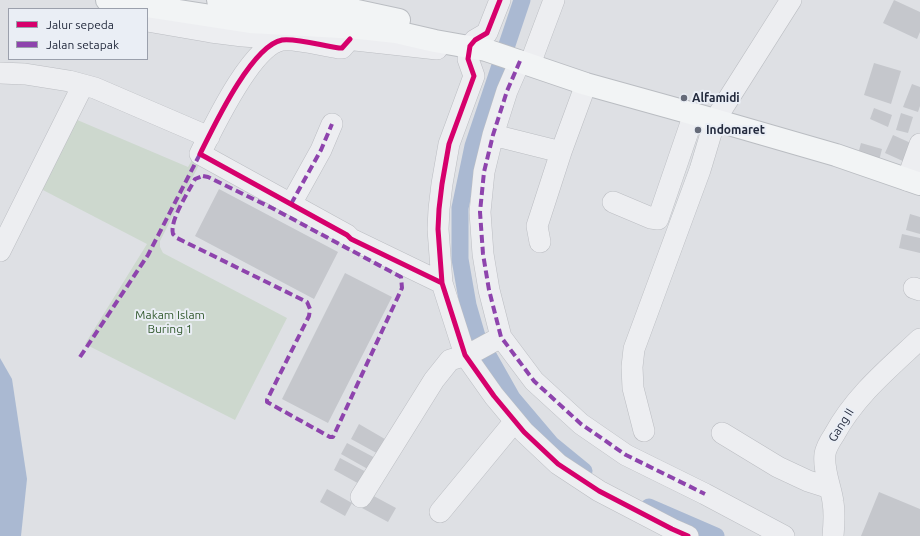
<!DOCTYPE html>
<style>
body{margin:0}
#map{position:relative;width:920px;height:536px;overflow:hidden;background:#dee0e4;font-family:Ubuntu,sans-serif}
canvas{display:block}
.legend{position:absolute;left:8px;top:8px;width:140px;height:52px;box-sizing:border-box;background:#eaeef5;border:1px solid #9ba0ac;margin:0;padding:5px 7px;list-style:none;font-size:12px;color:#242b3e}
.legend li{display:flex;align-items:center;gap:8px;height:20px}
.legend b{width:20px;border:1px solid #9ba0ac}
</style>
<div id="map">
<canvas width="920" height="536"></canvas>
<ul class="legend">
<li><b style="height:5px;background:#d6006c"></b>Jalur sepeda</li>
<li><b style="height:5px;background:#8e44ad"></b>Jalan setapak</li>
</ul>
</div>
<script>
const ctx = document.querySelector('canvas').getContext('2d');
ctx.lineJoin = 'round';
function fill(path, color) { ctx.fillStyle = color; ctx.fill(path, 'evenodd'); }
function strokePath(path, color, width, dash) { ctx.strokeStyle = color; ctx.lineWidth = width; ctx.lineCap = dash ? 'butt' : 'round'; ctx.setLineDash(dash || []); ctx.stroke(path); }
function label(font, color, halo, rows, align = 'center') {
  ctx.font = font + ' Ubuntu,sans-serif'; ctx.lineWidth = 4; ctx.setLineDash([]); ctx.textBaseline = 'middle'; ctx.strokeStyle = halo; ctx.fillStyle = color; for (const [text, x, y, turn = 0] of rows) {
    ctx.save(); ctx.translate(x, y); ctx.rotate((+turn || 0) * Math.PI / 180); ctx.textAlign = isNaN(turn) ? turn : align; if (halo) ctx.strokeText(text, 0, 0); ctx.fillText(text, 0, 0); ctx.restore();
  }
}
fill(new Path2D(`
 M75,119L188,167L192,160L200,163L160,241V247L163,253L287,318L235,420L85,344L147,244L41,189Z`), '#cdd8ce');
fill(new Path2D(`
 M0,358L12,379L27,479L21,536H0Z`), '#aab9d2');
strokePath(new Path2D(`
 M522,0L473,146L460,208V259L468,305L477,336L512,398L551,444L584,471
 M649,507L716,536`), '#aab9d2', 17);
fill(new Path2D(`
 M894,0L920,12V32L917,39L883,23Z
 M874,63L901,71L891,104L864,95Z
 M912,84L920,87V106L918,112L903,107Z
 M874,108L892,115L888,127L870,119Z
 M901,113L913,117L908,133L896,130Z
 M893,135L913,144L905,162L885,153Z
 M861,143L882,149L878,165L857,158Z
 M219,189L338,252L314,299L195,236Z
 M910,214L920,217V234L906,230Z
 M902,234L920,238V253L899,248Z
 M345,273L392,297L328,423L282,399Z
 M359,424L390,442L382,456L351,439Z
 M347,443L379,460L373,472L341,454Z
 M340,458L370,474L363,486L334,470Z
 M327,489L352,503L345,516L320,502Z
 M879,492L920,509V536H861Z
 M370,494L396,508L388,522L362,508Z`), '#c5c7cc');
const minor = new Path2D(`
 M500,0L487,33L475,40L470,46L468,59L474,76L449,144L442,184L439,209L438,229L442,283L465,355L494,396L524,432L558,464L599,491L672,529L688,536
 M147,21L211,32L243,36L257,37L277,31H284
 M337,38L437,49
 M350,39L342,48H339C323,46 297,38 282,40C251,46 213,128 200,154L347,235L351,239L442,283
 M520,61L507,91L493,135L484,172L480,212L483,254L489,290L501,337L534,381L581,424L626,455L705,494L784,536
 M530,64L554,0
 M0,73L25,74L69,81L95,88L209,137
 M493,135L561,152L537,226L540,242
 M561,152L586,84
 M907,180L920,144
 M613,202L651,218L658,219L694,114
 M291,204L321,150L332,124
 M0,251L83,85
 M914,288L920,290
 M644,431L633,388L632,367L634,349L700,170L715,120L791,0
 M722,433L778,467L808,481L830,488
 M361,497L434,380L450,360L470,354L501,337
 M440,512L515,421
 M833,536C834,525 835,514 833,502C831,487 823,470 825,454C826,447 830,441 834,435C855,396 888,369 920,339`);
const major = new Path2D(`
 M107,0L250,22L359,28L396,32L435,41L486,50L586,84L694,114L836,155L920,184
 M218,0L254,4L348,9L399,20`);
strokePath(minor, '#bbbdc2', 22);
strokePath(major, '#babdc2', 24);
strokePath(minor, '#edeef1', 21);
strokePath(major, '#f2f4f5', 22);
strokePath(new Path2D(`
 M520,61L507,91L493,135L484,172L480,212L483,254L489,290L501,337L534,381L581,424L626,455L705,494
 M203,176L208,177L272,208L401,277L402,288L333,437H330L267,402V400L309,316L310,309L307,302L177,238L173,234C169,221 189,191 195,179Z
 M291,204L321,150L332,124
 M80,357L148,255L200,154`), '#8e44ad', 4, [8, 4]);
strokePath(new Path2D(`
 M500,0L487,33L475,40L470,46L468,59L474,76L449,144L442,184L439,209L438,229L442,283L465,355L494,396L524,432L558,464L599,491L672,529L688,536
 M350,39L342,48H339C323,46 297,38 282,40C251,46 213,128 200,154L347,235L351,239L442,283`), '#d6006c', 5);
for (const [x, y, r, color] of [
 [684,98,4,"#656a78"],
 [698,130,4,"#656a78"]
]) { const dot = new Path2D(); dot.arc(x, y, r, 0, 2 * Math.PI); ctx.fillStyle = color; ctx.fill(dot); strokePath(dot, '#eaeef5', 1.5); }
label('bold 12px', '#242b3e', '#eaeef5', [
 ["Alfamidi",692,98],
 ["Indomaret",706,130]
], 'left');
label('12px', '#345b30', '#eaeef5', [
 ["Makam Islam",170,315],
 ["Buring 1",170,329]
]);
label('12px', '#242b3e', '#eaeef5', [
 ["Gang II",841,425,-58]
]);
</script>
